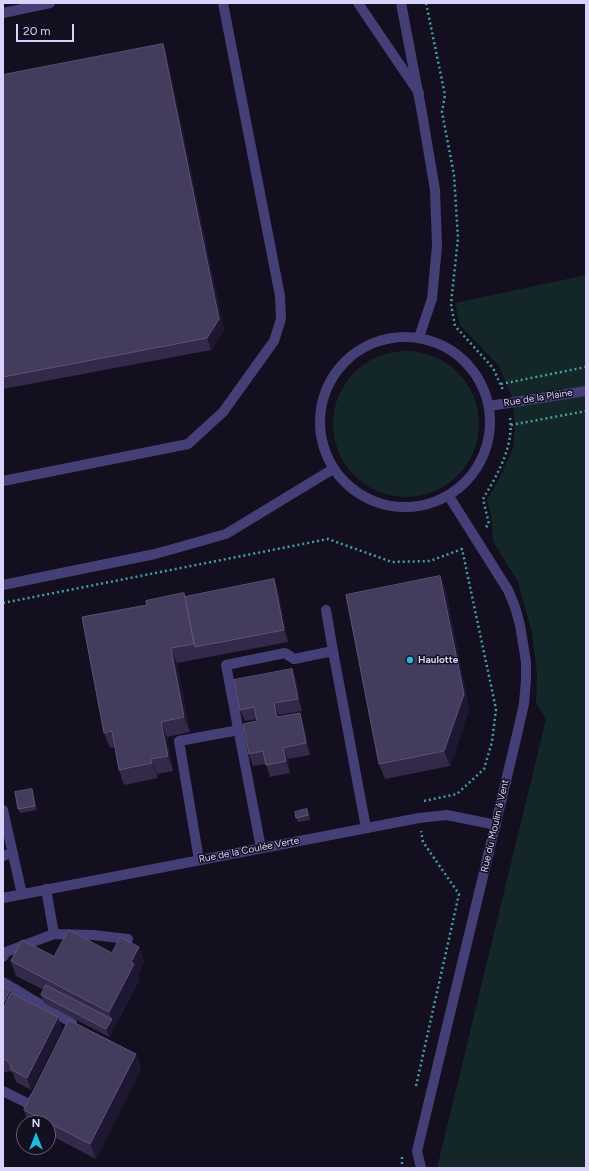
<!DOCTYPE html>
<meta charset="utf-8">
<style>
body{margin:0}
#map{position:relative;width:589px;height:1171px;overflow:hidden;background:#130f1f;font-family:Figtree,sans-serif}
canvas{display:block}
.frame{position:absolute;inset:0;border:4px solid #d9d2fa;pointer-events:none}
.north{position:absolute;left:16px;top:1115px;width:40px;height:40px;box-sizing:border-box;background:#130f1f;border:1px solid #625d77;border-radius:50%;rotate:0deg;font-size:11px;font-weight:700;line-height:16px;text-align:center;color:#d9d2fa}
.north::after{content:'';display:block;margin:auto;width:14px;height:18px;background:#1abdde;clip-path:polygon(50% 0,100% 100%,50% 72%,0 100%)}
.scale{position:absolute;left:16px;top:24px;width:58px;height:18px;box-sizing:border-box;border:2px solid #d9d2fa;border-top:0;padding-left:5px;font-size:12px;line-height:14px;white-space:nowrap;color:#d9d2fa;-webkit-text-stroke:3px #130f1f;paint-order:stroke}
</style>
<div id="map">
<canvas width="589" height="1171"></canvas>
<div class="frame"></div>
<div class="north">N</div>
<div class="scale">20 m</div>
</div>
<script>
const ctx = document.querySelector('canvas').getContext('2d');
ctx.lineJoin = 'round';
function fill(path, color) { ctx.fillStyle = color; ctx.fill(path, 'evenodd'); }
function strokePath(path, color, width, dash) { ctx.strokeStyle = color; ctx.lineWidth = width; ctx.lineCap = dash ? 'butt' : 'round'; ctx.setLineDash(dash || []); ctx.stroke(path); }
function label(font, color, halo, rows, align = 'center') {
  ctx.font = font + ' Figtree,sans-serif'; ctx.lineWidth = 3; ctx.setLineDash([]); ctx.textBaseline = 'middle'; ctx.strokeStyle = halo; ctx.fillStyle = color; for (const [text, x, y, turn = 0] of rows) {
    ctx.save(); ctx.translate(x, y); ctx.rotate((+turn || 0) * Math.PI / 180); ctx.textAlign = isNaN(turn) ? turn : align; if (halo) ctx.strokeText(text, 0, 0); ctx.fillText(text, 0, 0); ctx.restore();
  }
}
fill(new Path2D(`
 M586,275V1168H437L546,719L536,703L537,675L532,632L518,582L493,541L491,515L487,500L500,477L513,448L515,425L512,397L499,366L460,325L455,303Z
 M333 424a73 73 0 1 1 146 0a73 73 0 1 1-146 0Z`), '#132728');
strokePath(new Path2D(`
 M426,3L445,95L442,112L454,175L458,238L451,304L455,326L493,368L503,390
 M501,384L586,367
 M511,425L586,411
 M486,527L489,524L483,499C497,475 514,447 510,418
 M3,603L328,539L392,562L430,561L462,549L496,709L492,742L484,769L457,794L424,801
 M416,1086L459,894L423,842L421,831
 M402,1157V1168`), '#3ba4a4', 2.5, [2, 3]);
strokePath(new Path2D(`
 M358,3L419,93
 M3,13L50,3
 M3,481L188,444L223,412L274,341L281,319L280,296L223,3
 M326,610L333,651
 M3,810L22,894
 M261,848L226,665L285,653L294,659L333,651L366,828
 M3,856L13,853
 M199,860L179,741L239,730
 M54,934L93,935L128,939
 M3,957L6,952L54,934L46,889
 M3,982L72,1023L68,1032
 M3,1091L31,1105L34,1098`), '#453f78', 10);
strokePath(new Path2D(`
 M489,406L586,391
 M3,898L419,818L447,815L496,825
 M421,1168L417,1151L516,739L524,704L526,680V662L520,625L515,607L508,590L450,498`), '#453f78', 10);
strokePath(new Path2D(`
 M401,3L422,113L435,190L437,246L432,299L419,337
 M320 422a85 85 0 1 1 170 0a85 85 0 1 1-170 0Z
 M3,585L155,554L226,534L333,469`), '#453f78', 10);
fill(new Path2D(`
 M163,44L167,56L224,330L211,350L3,389V75Z
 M440,576L446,591L469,709L450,766L385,779L379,764Z
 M274,579L278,591L288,642L177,663L190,732L167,737L173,771L157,774L158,778L124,785L119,770L115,747L110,748L104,733L147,605L184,593L185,597Z
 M292,669L296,680L302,711L279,715V717L304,725L310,755L288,759L290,773L270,777L266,764L253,766L249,754L257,721V719L245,721L240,710Z
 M32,789L33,793L37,810L20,813L18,809Z
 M309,813L310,820L298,822L296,818Z
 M139,947L144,962L138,974L140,979L109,1037L44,1003L41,995L44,990L16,976L11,961L112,953Z
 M3,987L10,990L11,993L58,1017L62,1029L31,1090L16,1082L13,1073L9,1071L3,1073Z
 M136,1054L141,1069L96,1159L48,1134V1123H28L24,1110Z`), '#332a4a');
fill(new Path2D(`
 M163,44L167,56L224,330L211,350L207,338Z
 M440,576L446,591L469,709L450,766L444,751Z
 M274,579L278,591L288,642L284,630Z
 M171,648L177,663L190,732L184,717Z
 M292,669L296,680L302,711L298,699Z
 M274,703L279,715L282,729L277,717Z
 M300,713L304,725L310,755L306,743Z
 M161,722L167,737L173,771L168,756Z
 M283,748L288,759L290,773L286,761Z
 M151,759L157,774L158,778L152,763Z
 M32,789L33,793L37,810L35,806Z
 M139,947L144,962L138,974L140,979L109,1037L106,1029L112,1019L109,1012L131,962Z
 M10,990L15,1005L3,1030V1004Z
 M58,1017L62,1029L31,1090L27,1078Z
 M136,1054L141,1069L96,1159L90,1144Z`), '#1e1731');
const building = new Path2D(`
 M163,44L219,319L207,338L3,377V75Z
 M440,576L464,694L444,751L379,764L346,595Z
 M274,579L284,630L195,647L185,597Z
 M184,593L194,644L171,648L184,717L161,722L168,756L151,759L152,763L119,770L112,731L104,733L82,617L147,605L146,601Z
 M292,669L298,699L274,703L277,717L300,713L306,743L283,748L286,761L266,765L263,751L249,754L243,724L257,721L254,707L240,710L234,680Z
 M32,789L35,806L18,809L15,792Z
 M307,809L308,815L296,818L295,812Z
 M69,930L112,953L120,937L139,947L131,962L134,964L109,1012L11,961L22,940L55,957V955Z
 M46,985L112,1019L106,1029L41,995Z
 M3,987L10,990L3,1004Z
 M11,993L58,1017L27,1078L12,1070L9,1062L4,1059L3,1060V1010Z
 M69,1020L136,1054L90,1144L24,1110Z`);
fill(building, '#443c5d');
strokePath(building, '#5c5376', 1);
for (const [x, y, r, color] of [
 [410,660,4,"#1abdde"]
]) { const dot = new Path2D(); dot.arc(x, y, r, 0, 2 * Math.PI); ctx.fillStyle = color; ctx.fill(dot); strokePath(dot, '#130f1f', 1.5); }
label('10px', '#d9d2fa', '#130f1f', [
 ["Rue de la Plaine",538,398,-9],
 ["Rue du Moulin à Vent",495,826,-77],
 ["Rue de la Coulée Verte",249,850,-11]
]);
label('bold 10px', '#d9d2fa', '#130f1f', [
 ["Haulotte",418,660]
], 'left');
</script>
